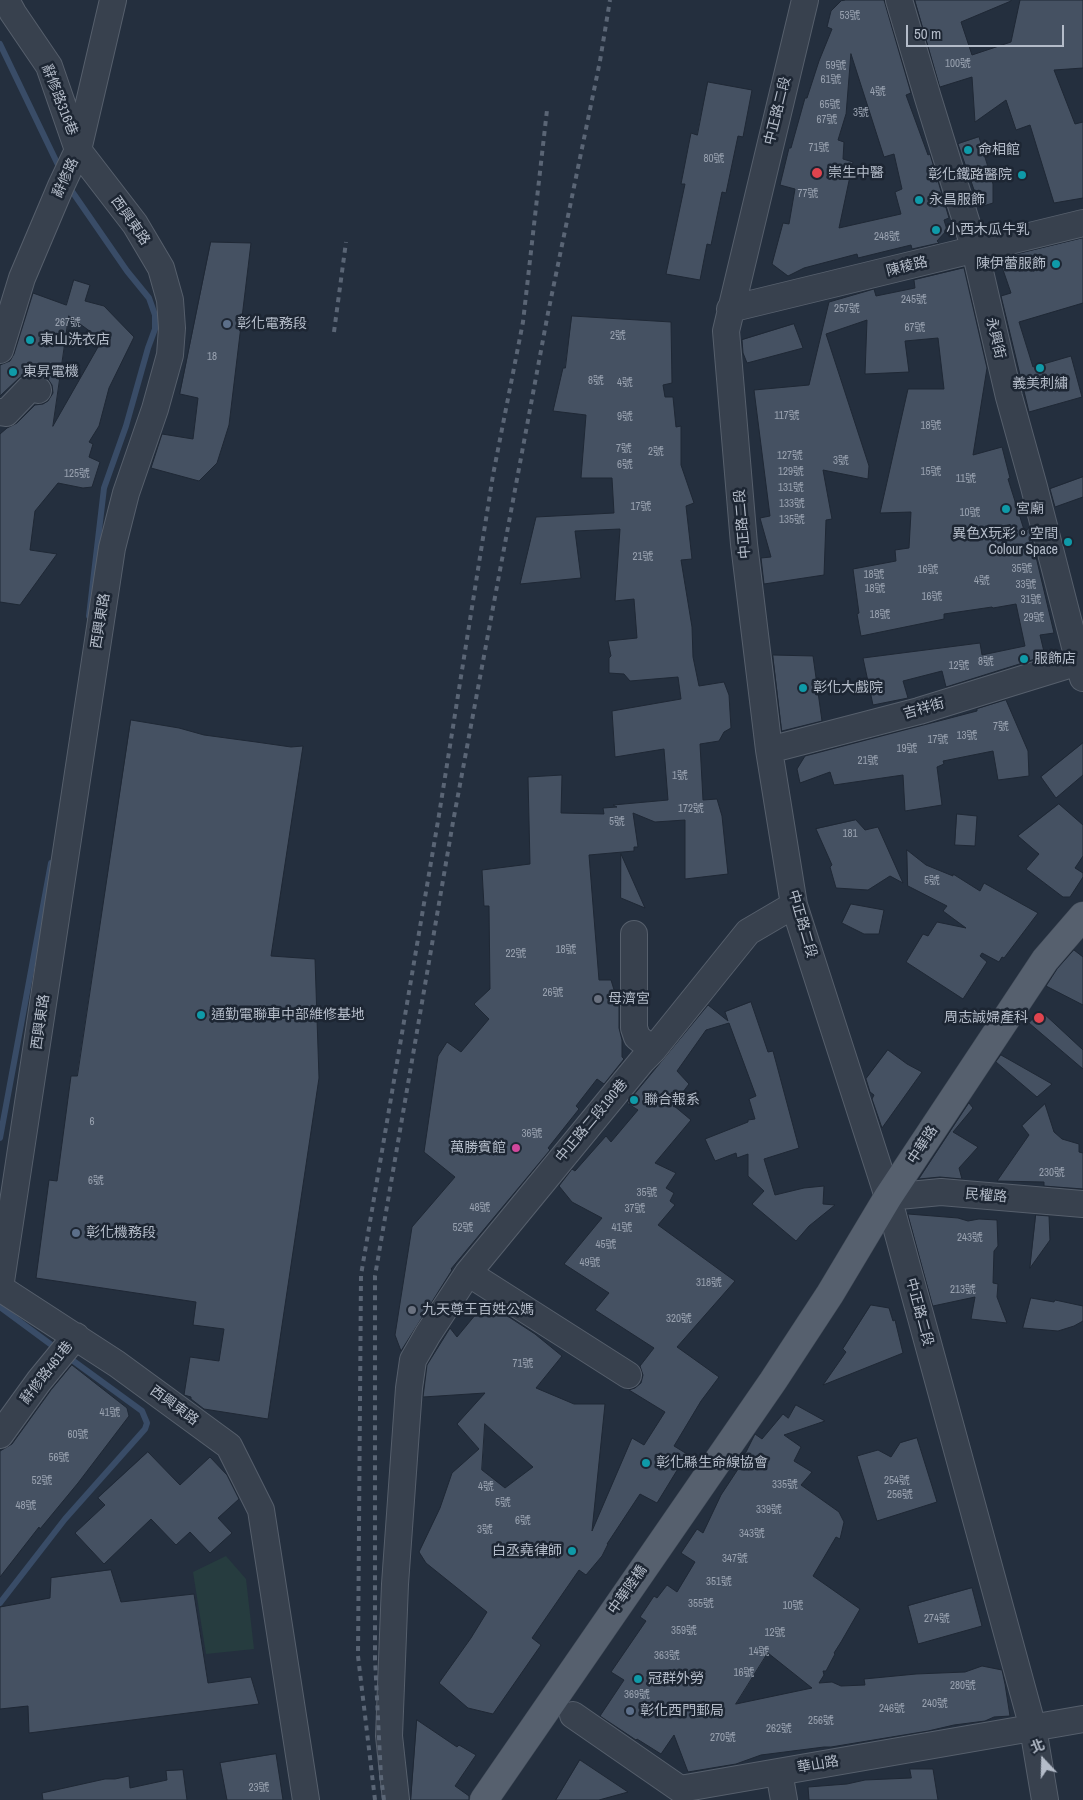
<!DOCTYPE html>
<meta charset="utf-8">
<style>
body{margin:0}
#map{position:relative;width:1083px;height:1800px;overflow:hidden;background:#242f3e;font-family:"Archivo Narrow","Noto Sans TC",sans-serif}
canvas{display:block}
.north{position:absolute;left:1018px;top:1735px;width:50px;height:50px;-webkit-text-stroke:4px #1d2633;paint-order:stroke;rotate:339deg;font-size:14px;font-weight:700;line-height:20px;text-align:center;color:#b4bcc9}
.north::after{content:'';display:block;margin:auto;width:18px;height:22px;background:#b4bcc9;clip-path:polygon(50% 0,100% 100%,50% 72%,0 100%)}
.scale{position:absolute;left:906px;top:25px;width:158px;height:22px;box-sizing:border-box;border:2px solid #b4bcc9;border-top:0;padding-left:6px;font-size:15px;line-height:18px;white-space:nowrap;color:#b4bcc9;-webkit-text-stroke:4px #1d2633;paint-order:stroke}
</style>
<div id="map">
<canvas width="1083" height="1800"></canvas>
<div class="north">北</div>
<div class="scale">50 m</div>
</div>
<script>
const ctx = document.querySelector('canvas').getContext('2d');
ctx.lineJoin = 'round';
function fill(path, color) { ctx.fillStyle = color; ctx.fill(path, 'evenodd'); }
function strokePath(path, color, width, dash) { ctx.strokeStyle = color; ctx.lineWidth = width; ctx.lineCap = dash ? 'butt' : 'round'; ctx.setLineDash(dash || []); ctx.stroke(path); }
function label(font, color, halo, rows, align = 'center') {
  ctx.font = font + ' "Archivo Narrow","Noto Sans TC",sans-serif'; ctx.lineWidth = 5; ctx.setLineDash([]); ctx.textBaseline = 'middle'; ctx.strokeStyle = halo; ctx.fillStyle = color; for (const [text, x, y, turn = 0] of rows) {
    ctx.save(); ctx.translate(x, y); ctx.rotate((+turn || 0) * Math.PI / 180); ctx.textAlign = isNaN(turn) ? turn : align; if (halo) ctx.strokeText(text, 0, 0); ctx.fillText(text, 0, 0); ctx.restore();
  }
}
fill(new Path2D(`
 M226,1556L246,1579L254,1649L206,1654L193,1572Z`), '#263c3f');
strokePath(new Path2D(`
 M0,44L60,169
 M69,187L127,271L149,298L155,315V329L148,348L126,426L104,488L89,616
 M0,1138L51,863
 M0,1307L57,1349
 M0,1603L65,1519L145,1429L147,1423L142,1411L68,1357`), '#394c67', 6);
const building = new Path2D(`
 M846,0H884L911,93L906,95L928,155L930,154L949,218L944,220L947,230L937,241L939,243L912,249L911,245L858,258L857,254L804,268L788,276L772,264L783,223L789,224L795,189L780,185L789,148H791L805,98H807L819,61L832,29L827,27L831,11L841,1ZM851,54L884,157L894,154L902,189L895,192L901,214L839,228L853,162L843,159L844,142L838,140L846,114Z
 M915,0H1011V1L961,22L972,55L1011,42L1020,0H1083V68L1054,70L1075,124L1083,122V198L1054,203L1030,125L1016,130L1006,100L975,122L972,77L940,87Z
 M708,82L752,90L743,137L738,136L726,193L722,192L711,245L707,244L700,280L666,274L685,184H681L691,133L697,135Z
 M979,137L993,184V203L980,207L958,144Z
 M1083,238V303L1019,322L1033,367L1071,356L1082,397L1029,412L1001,296L1011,293L1001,264L1005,257Z
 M211,242L251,243L229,425L217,463L199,481L151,468L162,434L193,439L198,398L180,394Z
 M964,268L987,368L973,455L1002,447L1010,478L1008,479L1025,533L1029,527L1054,633L1040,635L1045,656L946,687L942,671L903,681L908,698L873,705L863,658L980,643L982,655L1025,646L1016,604L993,608L992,607L944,614V619L861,636L857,614L859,613L853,569L896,561L895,550L909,548L911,512L880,513L908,389H944L938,338L905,341L909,372L865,374L867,320L826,334L869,466L868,479L823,470L832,519L826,520L824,575L764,584L761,558L771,557L760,518L770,516L754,390L809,385L829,302L874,289L876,296L915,288L914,280Z
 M74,280L90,285L85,301L104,306L134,337L109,388L99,426L89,442L93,444L89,457L100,462L92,487L83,488L58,483L35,511L30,550L57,554L20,605L0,602V434L7,428L17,423L35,405L43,404L48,401L53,393L52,385L48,379L34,373L26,374L19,378L0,396V365L10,361L14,354L33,293L66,305ZM69,316L102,340L53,426Z
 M572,316L671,322L672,383L663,385L665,397H673L676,427L681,426V465L694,503L686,506L692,559L681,560L692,627L693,657L699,686L724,682L729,695L731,728L724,732L719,741L700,744L703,800L717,799L722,816L728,874L685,879V820L655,822L633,813L638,847H634V851L589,855L599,980H611L619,1006V1028L622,1040V1057L624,1059L604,1084L597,1079L576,1106L579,1109L548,1148L550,1150L451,1269L452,1270L401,1351L395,1335L412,1227L455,1177L424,1152L438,1056L447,1042L461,1052L489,1019L474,1004L490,989L489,906H484L482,870L530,864L528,777L562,775L561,813L604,814L603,808L617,807L613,805L668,800L664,749L615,757L612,711L681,699L678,677L630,681L624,674L609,673V658L611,656L608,641L637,638L634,599L615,601L620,529L575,531L581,578L520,584L536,517L614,513L612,478H581L586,415L553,411L563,368H565Z
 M794,324L803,348L747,363L743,353L742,340Z
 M1083,477V497L1055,507L1050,489Z
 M773,655L813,656L822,721L782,731Z
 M1006,700L1028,751L1029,776L998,780L993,751L943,761L944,764L937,767L942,805L905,811L903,775L834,785L830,772L800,783L797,769L805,756L977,711V709Z
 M131,720L179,728L204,735L256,742L291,747L303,746L271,956L315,959L319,1078L268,1419L204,1409L191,1399V1397L184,1395L190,1357L219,1361L224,1329L193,1325L196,1302L36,1278L49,1180L57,1181L71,1076H77Z
 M1083,743V775L1056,798L1041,777Z
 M1059,804L1083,825V856L1075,868L1083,873V877L1070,897H1063L1026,869L1039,854L1018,836Z
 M957,814L977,816L975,846L955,845Z
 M856,820L865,830L878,827L903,883L890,876L868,890L836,888L830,867L832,865L816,829Z
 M907,850L926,865L953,876V874L980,891L984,883L1038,913L1004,958L1002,957L999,962L982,953L980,956L987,962L963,999L906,962L923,934L928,936L937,922L966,928L943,911L947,906L908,886Z
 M621,854L645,908L621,898Z
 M851,904L884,910L879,934H864L842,923Z
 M1074,950L1083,957V1005L1046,986L1057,969Z
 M751,1002L768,1052L773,1051L799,1148L764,1159L775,1195L804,1188L824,1186L823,1204L835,1205L809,1226L796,1241L752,1204L764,1191L748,1176V1154L737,1158L736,1153L715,1161L705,1139L748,1122V1120L755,1119L749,1099L756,1096L729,1023L706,1030L677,1071L689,1084L673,1105L691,1120L655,1163L676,1173L666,1188L674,1193L670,1201L675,1205L658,1225L735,1281L677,1347L719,1377L701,1401L674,1446L687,1454L657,1503L640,1494L607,1544H608L602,1556L586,1575L579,1570L532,1638L541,1645L493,1714L468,1708L439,1683L471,1638L487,1612L426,1563L419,1552L440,1508L452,1473L479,1449L457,1424L485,1393L423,1397L427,1365L450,1328L457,1337L486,1302L535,1334L562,1356L536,1388L574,1404H605L592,1531L632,1438L644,1445L665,1412L629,1390L635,1388L641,1383L643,1375L640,1366L654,1348L595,1310L609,1293L564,1264L602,1218L572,1202L559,1186L572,1169L575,1171L606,1136L611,1142L638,1110L627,1103L708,1005L728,1021L725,1012ZM485,1424L533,1467L505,1488L482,1470Z
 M1041,1011L1083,1050V1069L1029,1023Z
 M888,1050L907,1064L922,1072L882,1128L872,1099L874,1095L870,1092L866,1079Z
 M1001,1055L1052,1084L1037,1097L996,1062Z
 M969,1103L973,1108L953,1132L978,1147L959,1168L962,1179L940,1177L919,1179Z
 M1045,1104L1054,1132L1062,1139L1079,1144V1152L1083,1153V1189L1044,1186V1182L997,1181L1029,1135L1022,1126Z
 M908,1214L958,1218L968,1221L979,1219L997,1220L998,1246L994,1251L993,1283L998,1284L997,1297L1007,1323L971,1319L975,1297L933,1306Z
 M1036,1215L1049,1216L1050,1240L1030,1268Z
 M1031,1298L1054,1302L1055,1300L1083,1306V1321L1074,1326L1058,1331L1023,1328Z
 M871,1305L889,1308L893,1321L895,1320L903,1353L823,1385L846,1352L843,1349Z
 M72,1365L127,1408L129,1416L78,1483L40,1529L39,1527L0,1577V1451L12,1444L51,1390Z
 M796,1405L825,1421L784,1435L801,1447L794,1461L812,1472L801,1485L839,1512L844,1522L840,1539L836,1537L813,1576L860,1609L841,1642L834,1653L835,1654L826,1671H823L824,1675L819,1683L832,1682L841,1686L865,1685L864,1679L916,1674L965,1672L982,1666L1002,1670L1005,1684L1010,1716L994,1717L985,1721L954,1725L928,1731L831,1747H824L761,1755L736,1764L688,1772L674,1735L661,1754L637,1739L636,1740L600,1716L624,1680L611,1672L646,1621L640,1617L654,1596L657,1598L667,1585L677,1592L695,1562L681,1553L697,1529L703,1533L721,1495L746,1457L744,1456L755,1434L762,1439L783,1414L788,1418ZM768,1653L812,1688L736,1704Z
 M917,1438L937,1502L877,1521L857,1456L878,1450L891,1457L900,1443Z
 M148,1452L180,1485L210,1457L227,1475L239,1499L218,1518L232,1533L210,1553L190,1532L176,1545L151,1519L104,1564L75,1533L105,1505L98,1498Z
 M111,1570L121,1602L194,1594L208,1683L251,1677L259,1704L29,1733L28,1706L0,1709V1607L50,1598L51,1578Z
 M972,1588L982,1626L918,1644L908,1606Z
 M417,1720L457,1747L459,1745L476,1755L455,1786L469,1796V1800H411Z
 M276,1754L283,1800H227L220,1763Z
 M580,1760L628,1792L599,1800H556Z
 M910,1769H933L938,1800H809L808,1787L847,1784L865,1780L911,1778Z
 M183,1770L187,1800H43L42,1793L105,1779H115L129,1776L130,1788L167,1780L166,1771Z`);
fill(building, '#455162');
strokePath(building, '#1f2835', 1);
const minor = new Path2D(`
 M6,0L13,13L49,66L78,150L135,224L161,268L170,300L172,328L170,355L155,409L126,493L112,548L0,1288L117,1364L229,1446L261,1510L306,1800
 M805,0L726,331L744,544L769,750L794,905L888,1197L1033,1728L1045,1800
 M899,0L928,98L975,250L1009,397L1034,487L1083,678
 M730,309L1083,223
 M0,350L22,278L61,186L78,150L113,0
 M0,412L6,413L30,388L38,390
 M769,750L919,711L1078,662
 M634,934V1028L637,1037L653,1050
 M888,1197L941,1192L1083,1204
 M468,1273L628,1375
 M0,1435L39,1381L76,1336
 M573,1715L680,1789L1083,1719
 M779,1772L784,1800
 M396,1800L389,1736L395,1584L409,1388L413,1360L428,1334L468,1273L642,1061L653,1050L748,932L794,905`);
const major = new Path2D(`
 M484,1800L773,1381L830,1294L888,1197L1045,960L1083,916`);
strokePath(minor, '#565f6c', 28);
strokePath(major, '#414a57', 29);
strokePath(minor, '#38414e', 26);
strokePath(major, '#56606e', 28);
strokePath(new Path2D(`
 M334,332L346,242
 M375,1800L358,1656L361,1275L439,815L493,475L523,322L547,110
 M384,1800L381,1777L375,1659V1276L453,822L548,313L600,61L610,0`), '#5a6575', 4, [5, 5]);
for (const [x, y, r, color] of [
 [968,150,5,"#0f9aa8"],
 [817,173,6,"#e0444e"],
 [1022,175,5,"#0f9aa8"],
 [919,200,5,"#0f9aa8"],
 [936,230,5,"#0f9aa8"],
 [1056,264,5,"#0f9aa8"],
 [227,324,5,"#5c6f8a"],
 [30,340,5,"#0f9aa8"],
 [1040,368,5,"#0f9aa8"],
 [13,372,5,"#0f9aa8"],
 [1006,509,5,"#0f9aa8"],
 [1068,542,5,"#0f9aa8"],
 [1024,659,5,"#0f9aa8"],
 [803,688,5,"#0f9aa8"],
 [598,999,5,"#6b7280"],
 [201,1015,5,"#0f9aa8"],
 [1039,1018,6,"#e0444e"],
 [634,1100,5,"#0f9aa8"],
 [516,1148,5,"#d1479c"],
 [76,1233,5,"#5c6f8a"],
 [412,1310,5,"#6b7280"],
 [646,1463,5,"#0f9aa8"],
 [572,1551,5,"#0f9aa8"],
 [638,1679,5,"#0f9aa8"],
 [630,1711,5,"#5c6f8a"]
]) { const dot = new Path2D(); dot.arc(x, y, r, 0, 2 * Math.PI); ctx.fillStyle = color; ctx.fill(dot); strokePath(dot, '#1d2633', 2); }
label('11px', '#98a1af', null, [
 ["53號",850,16],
 ["100號",958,64],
 ["59號",836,66],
 ["61號",831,80],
 ["4號",878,92],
 ["65號",830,105],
 ["3號",861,113],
 ["67號",827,120],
 ["71號",819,148],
 ["80號",714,159],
 ["77號",808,194],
 ["248號",887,237],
 ["245號",914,300],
 ["257號",847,309],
 ["267號",68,323],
 ["67號",915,328],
 ["2號",618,336],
 ["18",212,357],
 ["8號",596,381],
 ["4號",625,383],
 ["117號",787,416],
 ["9號",625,417],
 ["18號",931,426],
 ["7號",624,449],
 ["2號",656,452],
 ["127號",790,456],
 ["3號",841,461],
 ["6號",625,465],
 ["129號",791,472],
 ["15號",931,472],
 ["125號",77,474],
 ["11號",966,479],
 ["131號",791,488],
 ["133號",792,504],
 ["17號",641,507],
 ["10號",970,513],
 ["135號",792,520],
 ["21號",643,557],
 ["35號",1022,569],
 ["16號",928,570],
 ["18號",874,575],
 ["4號",982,581],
 ["33號",1026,585],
 ["18號",875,589],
 ["16號",932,597],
 ["31號",1031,600],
 ["18號",880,615],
 ["29號",1034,618],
 ["8號",986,662],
 ["12號",959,666],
 ["7號",1001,727],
 ["13號",967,736],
 ["17號",938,740],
 ["19號",907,749],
 ["21號",868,761],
 ["1號",680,776],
 ["172號",691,809],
 ["5號",617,822],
 ["181",850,834],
 ["5號",932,881],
 ["18號",566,950],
 ["22號",516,954],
 ["26號",553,993],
 ["6",92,1122],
 ["36號",532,1134],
 ["230號",1052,1173],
 ["6號",96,1181],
 ["35號",647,1193],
 ["48號",480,1208],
 ["37號",635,1209],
 ["52號",463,1228],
 ["41號",622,1228],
 ["243號",970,1238],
 ["45號",606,1245],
 ["49號",590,1263],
 ["318號",709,1283],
 ["213號",963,1290],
 ["320號",679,1319],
 ["71號",523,1364],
 ["41號",110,1413],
 ["60號",78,1435],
 ["56號",59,1458],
 ["52號",42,1481],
 ["254號",897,1481],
 ["335號",785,1485],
 ["4號",486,1487],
 ["256號",900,1495],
 ["5號",503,1503],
 ["48號",26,1506],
 ["339號",769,1510],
 ["6號",523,1521],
 ["3號",485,1530],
 ["343號",752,1534],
 ["347號",735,1559],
 ["351號",719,1582],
 ["355號",701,1604],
 ["10號",793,1606],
 ["274號",937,1619],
 ["359號",684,1631],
 ["12號",775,1633],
 ["14號",759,1652],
 ["363號",667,1656],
 ["16號",744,1673],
 ["280號",963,1686],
 ["369號",637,1695],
 ["240號",935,1704],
 ["246號",892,1709],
 ["256號",821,1721],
 ["262號",779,1729],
 ["270號",723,1738],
 ["23號",259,1788]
]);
label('14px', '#b4bcc9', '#1d2633', [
 ["辭修路316巷",59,100,69],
 ["中正路二段",778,111,-76],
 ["辭修路",66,178,-65],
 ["西興東路",130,221,55],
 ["陳稜路",907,267,-14],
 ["永興街",995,338,77],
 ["中正路二段",743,524,-95],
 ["西興東路",101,621,-81],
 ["吉祥街",924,709,-16],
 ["中正路二段",802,924,74],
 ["西興東路",41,1022,-82],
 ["中正路二段190巷",592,1121,-50],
 ["中華路",923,1145,-57],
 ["民權路",986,1196,5],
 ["中正路二段",919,1312,75],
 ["辭修路461巷",47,1373,-52],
 ["西興東路",174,1406,36],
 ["中華陸橋",628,1590,-55],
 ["華山路",818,1765,-10]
]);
label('14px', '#b4bcc9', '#1d2633', [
 ["命相館",978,150],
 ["崇生中醫",828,173],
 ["彰化鐵路醫院",1012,175,"right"],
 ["永昌服飾",929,200],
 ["小西木瓜牛乳",946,230],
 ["陳伊蕾服飾",1046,264,"right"],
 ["彰化電務段",237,324],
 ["東山洗衣店",40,340],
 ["東昇電機",23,372],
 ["義美刺繡",1040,384,"center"],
 ["宮廟",1016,509],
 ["異色X玩彩。空間",1058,534,"right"],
 ["Colour Space",1058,550,"right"],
 ["服飾店",1034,659],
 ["彰化大戲院",813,688],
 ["母濟宮",608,999],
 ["通勤電聯車中部維修基地",211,1015],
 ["周志誠婦產科",1028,1018,"right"],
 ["聯合報系",644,1100],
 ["萬勝賓館",506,1148,"right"],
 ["彰化機務段",86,1233],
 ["九天尊王百姓公媽",422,1310],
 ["彰化縣生命線協會",656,1463],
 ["白丞堯律師",562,1551,"right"],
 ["冠群外勞",648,1679],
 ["彰化西門郵局",640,1711]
], 'left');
</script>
